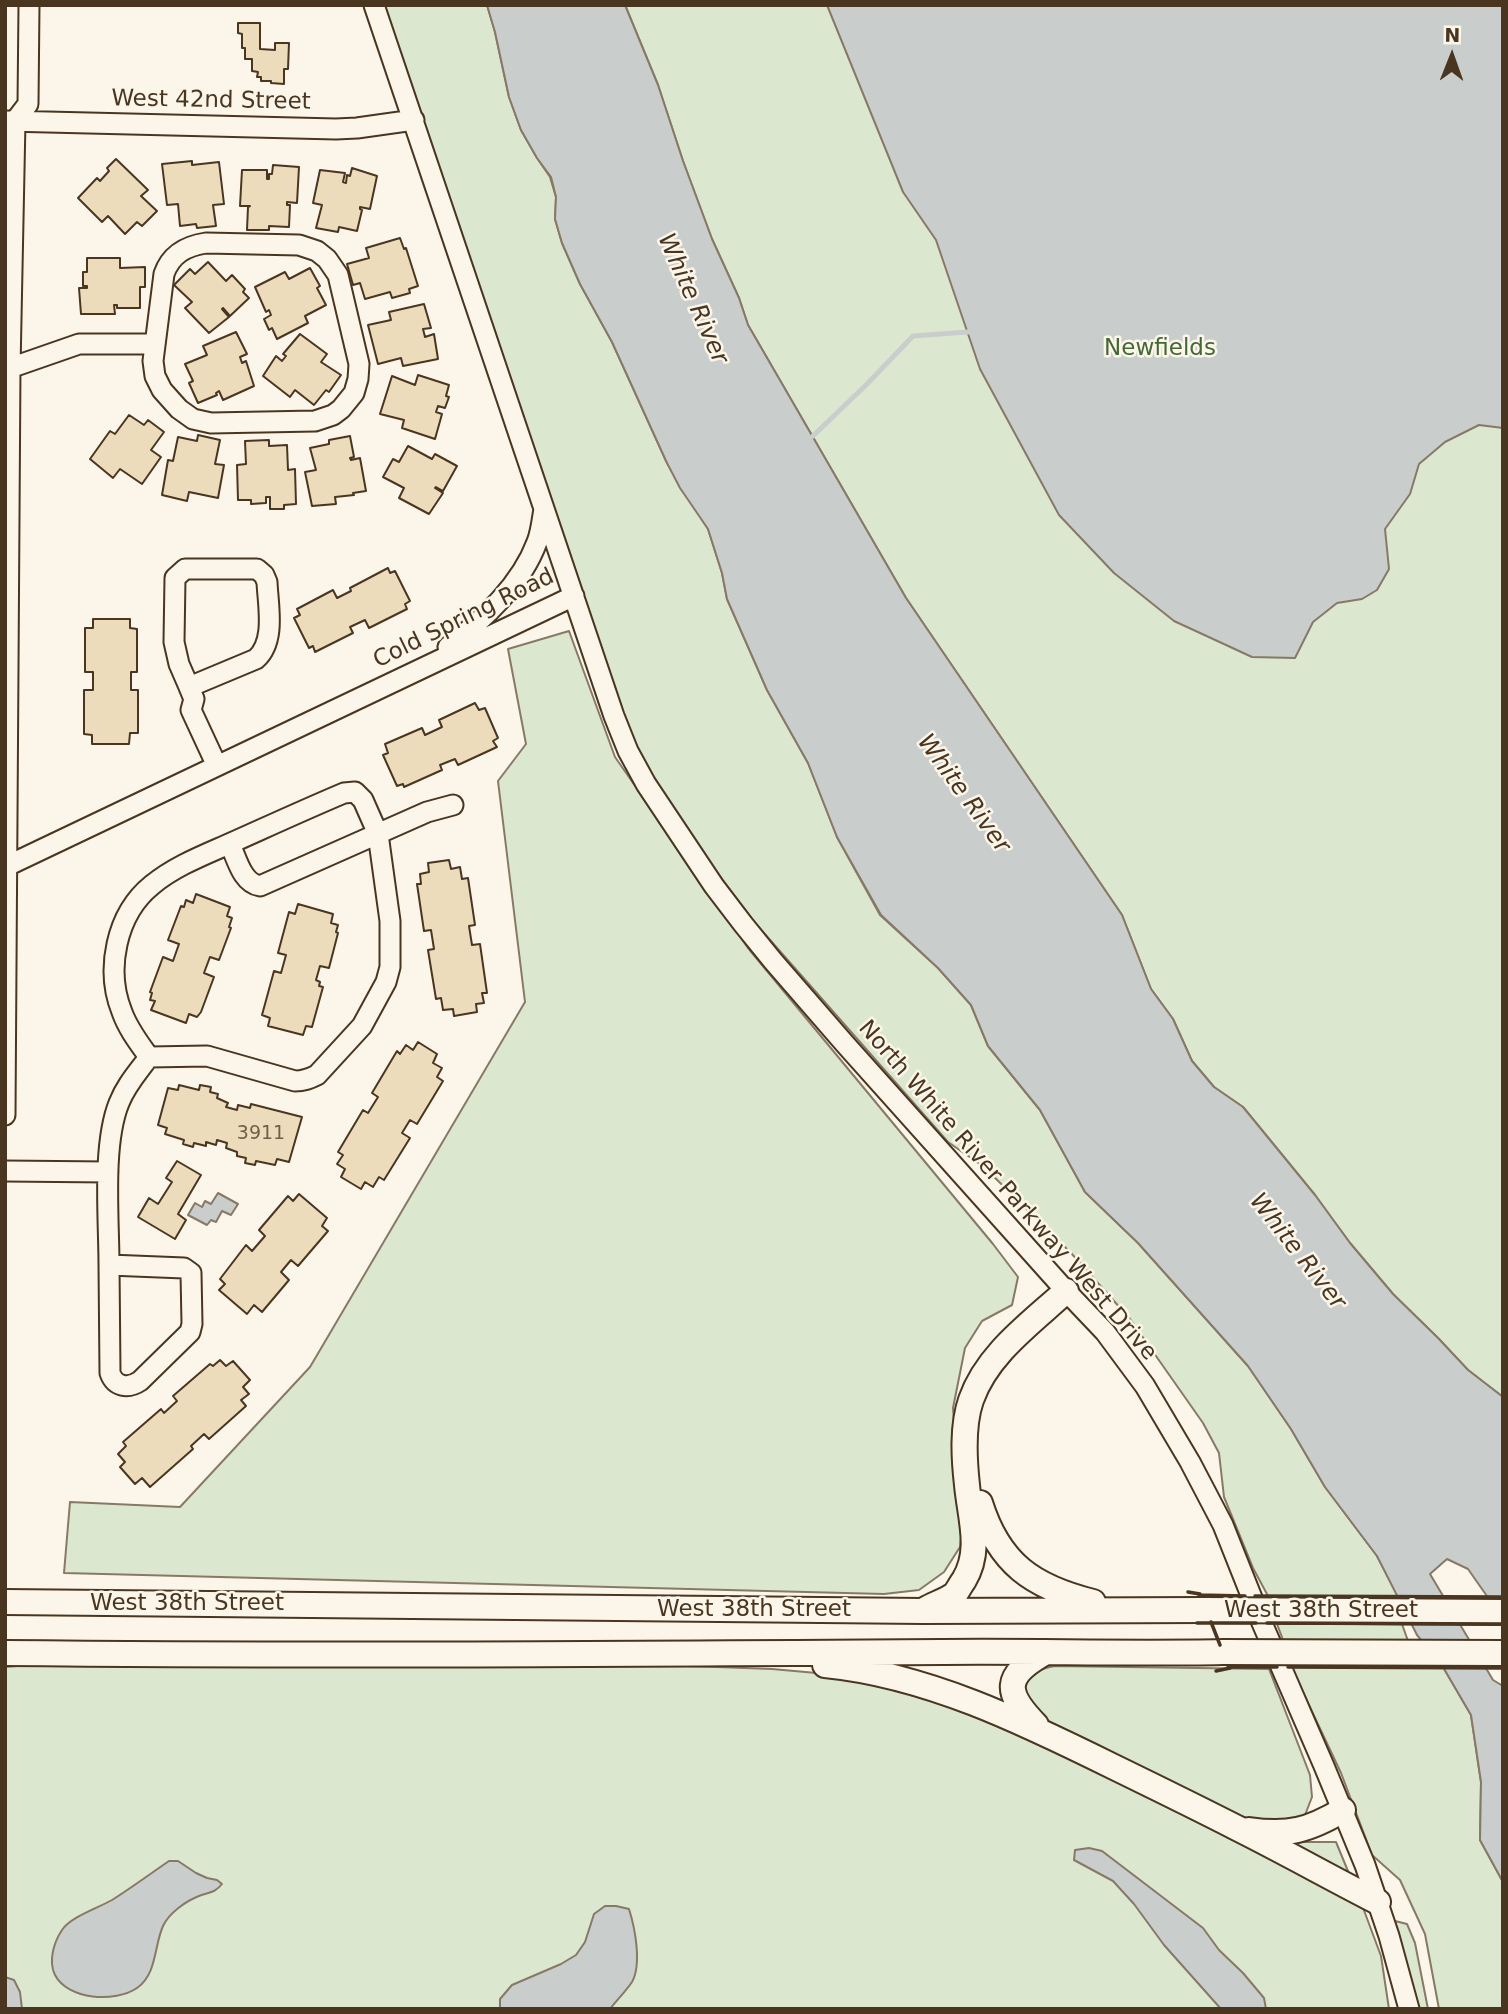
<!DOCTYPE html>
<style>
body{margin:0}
#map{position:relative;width:1508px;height:2014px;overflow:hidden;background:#fbf6e9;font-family:"DejaVu Sans",sans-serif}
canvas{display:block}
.frame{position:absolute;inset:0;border:7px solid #4a3520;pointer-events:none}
.north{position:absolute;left:1417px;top:21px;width:70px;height:70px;-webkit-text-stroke:5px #fbf6e9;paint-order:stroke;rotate:1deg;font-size:19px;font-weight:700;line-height:28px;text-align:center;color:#4a3520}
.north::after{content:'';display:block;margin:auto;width:24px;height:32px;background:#4a3520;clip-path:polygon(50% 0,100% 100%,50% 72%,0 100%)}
</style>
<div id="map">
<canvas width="1508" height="2014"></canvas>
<div class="frame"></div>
<div class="north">N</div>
</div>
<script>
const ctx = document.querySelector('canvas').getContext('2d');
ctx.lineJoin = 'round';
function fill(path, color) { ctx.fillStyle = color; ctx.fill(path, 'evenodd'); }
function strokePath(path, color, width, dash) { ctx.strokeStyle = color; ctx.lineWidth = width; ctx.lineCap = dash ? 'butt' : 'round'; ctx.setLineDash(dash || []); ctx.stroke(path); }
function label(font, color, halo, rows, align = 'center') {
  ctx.font = font + ' "DejaVu Sans",sans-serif'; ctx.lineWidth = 5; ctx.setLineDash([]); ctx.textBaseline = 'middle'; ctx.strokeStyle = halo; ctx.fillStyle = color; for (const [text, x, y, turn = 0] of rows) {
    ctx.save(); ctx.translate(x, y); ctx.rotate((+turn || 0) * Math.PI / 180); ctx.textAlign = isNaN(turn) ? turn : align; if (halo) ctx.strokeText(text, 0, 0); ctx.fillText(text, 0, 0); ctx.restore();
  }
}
const green = new Path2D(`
 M382,5H487L495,32L509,97L521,130L537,158L550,177L556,197L555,219L562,243L580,284L612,342L667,463L708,529L722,573L727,599L767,690L808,763L837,837L880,915L938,968L971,1005L988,1046L1040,1110L1085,1192L1138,1243L1248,1366L1291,1429L1325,1487L1377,1556L1398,1596H1268L1253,1568L1224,1497L1219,1453L1203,1423L1130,1319L1071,1253L984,1167L948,1142L756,924L706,858L667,801L636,749L613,690Z
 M625,5H1503V1397L1468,1370L1438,1338L1393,1294L1350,1243L1315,1195L1243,1107L1214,1087L1192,1061L1173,1019L1151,989L1122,915L906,598L748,325L739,298L712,239L683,161L658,85Z
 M569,631L615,757L748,948L993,1244L1018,1277L1012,1305L982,1321L965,1348L953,1408L962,1528L960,1547L944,1572L919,1590L884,1594L64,1573L70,1502L180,1507L310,1367L525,1002L498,781L526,744L508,649Z
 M1277,1624H1402L1408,1641L1283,1640Z
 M633,1664L772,1669L850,1676L980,1712L1362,1905L1381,1956L1389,2009H5V1667L30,1665L158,1666Z
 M1055,1666L1269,1669L1310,1775L1312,1797L1305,1815L1285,1823L1253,1820L1232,1813L1034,1714C1015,1690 1027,1670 1055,1666Z
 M1291,1667H1443L1471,1715L1481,1782L1480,1840L1503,1882V2009H1439L1425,1934L1400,1880L1372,1855L1341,1773Z
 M1282,1842H1336L1350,1876Z
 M1395,1921L1407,1924L1415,1943L1428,2009H1415Z`);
fill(green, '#dce7d0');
strokePath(green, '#887966', 2);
const water = new Path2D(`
 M487,5H625L658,85L683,161L712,239L739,298L748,325L906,598L1122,915L1151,989L1173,1019L1192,1061L1214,1087L1243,1107L1315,1195L1350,1243L1393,1294L1438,1338L1468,1370L1503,1397V1619L1468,1569L1447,1559L1430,1574L1493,1680L1503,1686V1882L1480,1840L1481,1782L1471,1715L1443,1667L1417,1635L1377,1556L1325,1487L1291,1429L1248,1366L1138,1243L1085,1192L1040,1110L988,1046L971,1005L938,968L881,915L837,837L808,763L767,690L727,599L722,573L708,529L680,488L667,463L612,342L580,284L562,243L555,219L556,197L551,177L537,158L521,130L509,97L495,32Z
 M827,5H1503V428L1479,425L1445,442L1419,464L1410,494L1385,529L1389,569L1377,590L1362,599L1337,603L1313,622L1295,658L1252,657L1174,621L1114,573L1059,515L980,369L936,240L903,192Z
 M218,1193L238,1204L231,1215L222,1211L216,1222L211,1220L207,1225L188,1215L195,1203L202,1207L205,1201L211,1204Z
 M1089,1848L1102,1851L1203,1928L1219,1950L1243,1973L1264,1998L1266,2009H1221L1164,1945L1134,1904L1113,1881L1074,1860L1075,1850Z
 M169,1861H178L196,1873L207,1878L217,1880L222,1884C215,1893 209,1892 199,1896C186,1901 169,1913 163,1926C154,1946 157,1974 137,1988C115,2003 68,2000 55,1975C48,1961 54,1942 62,1930C70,1917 98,1908 112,1900C131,1888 150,1874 169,1861Z
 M605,1906H616L629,1909C635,1928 642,1964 632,1982C626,1991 617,2000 610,2009H500V1999L512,1985L561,1964L576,1955L585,1942L594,1914Z
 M5,1977L14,1980L20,1992L22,2009H5Z`);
fill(water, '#c9cecd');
strokePath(water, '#887966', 2);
strokePath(new Path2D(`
 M813,436L868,383L913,336L968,332`), '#c9cecd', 5);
const building = new Path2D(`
 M238,23H260V49L275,50V43H289L288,69H284V84L271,83V81H261V77H257L258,72L252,71V59H245V48H242V34L238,33Z
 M116,159L148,190L141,196L157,211L142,226L137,222L125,234L108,216L102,222L78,198L97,178L100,181L109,171L107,168Z
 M192,161V165L219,162L224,204L213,205L216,226L197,228L196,224L180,226L178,204L167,205L162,164Z
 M273,165L299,167L297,203L287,202V205H290L289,227L269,226V230H247L248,207L250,206H240L242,170H267V179H269V174H272Z
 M352,168L377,176L370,209L360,207V209L362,210L357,231L339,227L338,232L316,228L322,205L313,203L320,170L345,173L343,182L346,183L347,175L350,176Z
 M400,238L404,249L406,248L418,286L409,289L410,293L392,298L390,292L365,299L360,283L353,285L347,264L369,258L366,248Z
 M87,258H120V268L145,267V287H140V308H117V305H114L115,314H81L79,288H87V286H83V272H87Z
 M208,262L226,281L232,275L245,289L243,292L249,298L230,316L223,308L222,309L229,317L209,333L185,308L192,302L174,285L190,269L195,274Z
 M310,268L320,286L317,288L326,305L305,316L308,323L277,339L272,328L269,330L264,319L271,315L269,310L266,312L255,287L285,272L289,279Z
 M424,304L431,328L423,329L425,337L434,334L438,359L403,366L401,358L378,364L368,325L391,320L389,312Z
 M236,332L247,354L240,357L242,363L246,361L254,386L223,400L219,391L216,393L217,395L198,403L189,383L193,381L185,364L207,355L203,346Z
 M300,334L327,354L321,362L341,375L329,392L326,390L314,405L295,390L290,397L263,376L276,356L282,361L286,356L283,354Z
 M418,375L449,385L446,396L449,397L445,408L438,406L436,412L442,414L435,439L402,428L404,420L380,414L392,376L415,385Z
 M129,415L144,425L148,420L164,432L151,450L161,457L142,484L120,469L113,478L90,459L110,431L115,434Z
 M198,435L220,440L215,464L224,465L218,498L189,492L187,501L162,495L168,460L173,461L178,437L197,441Z
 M350,436L354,457L350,458L351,460L360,458L366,491L353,493L354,495L335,497L336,504L312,506L305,472L316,470L310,448L329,444V440Z
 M269,440V446L287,445L288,470L295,469L296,504L284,505V509H270V497H266V503L251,504V500H238L237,465L246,464L245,441Z
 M408,446L432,459L435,454L457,466L443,491L436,487L435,488L443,493L429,514L399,498L404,488L383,477L393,459L399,462Z
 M388,568L390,573L395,571L410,601L405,604L407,609L369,628L365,620L350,627L353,633L315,652L313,646L309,648L294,618L300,615L297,609L333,590L337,598L351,591L350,588Z
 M93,619H130V628L137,629V672H131V690H138V733H130L129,744H92V735L84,734V690H93V672H85V628H93Z
 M475,703L479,710L485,708L498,738L493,741L497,747L458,765L455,759L440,765L442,770L404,787L403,784L397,786L383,755L388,753L385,744L422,728L425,735L442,727L439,720Z
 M449,860L451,869L460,867L462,879L468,878L475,925L469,926L472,945L480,944L487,993H482L484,1003L476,1004L477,1012L454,1016L453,1009L443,1010L441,998L436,999L428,950L434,949L431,930L424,931L417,884H421L420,874L429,872L428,863Z
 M196,894L230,907L227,916L232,918L229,927L231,928L219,960L210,957L204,973L214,977L201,1012L197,1017L189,1014L186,1023L151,1010L155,1001L150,1000L152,993L150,992L163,957L173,961L179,944L168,940L181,906L184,907L186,900L193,903Z
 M298,904L333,914L331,923L338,925L336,932L338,933L329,968L320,966L316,980L320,982L319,986L323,987L312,1027L306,1026L303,1035L268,1026L270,1018L262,1015L274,971L281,973L286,955L278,953L289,912L295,914Z
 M418,1042L437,1054L433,1063L442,1068L437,1077L443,1081L417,1124L410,1120L402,1133L410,1138L384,1180L379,1177L373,1187L365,1182L361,1189L341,1177L345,1169L337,1164L343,1155L338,1152L363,1110L368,1113L378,1097L372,1093L397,1051L400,1054L406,1045L413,1050Z
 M179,1085L199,1090L200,1085L211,1087L210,1092L218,1094L217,1098L228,1103L226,1107L237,1110L238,1105L250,1108L251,1104L302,1117L289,1162L277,1159L275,1165L256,1161L255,1165L245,1163L246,1158L237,1156V1152L226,1148L227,1143L217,1140L216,1145L206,1142V1146L194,1143L193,1147L183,1144L184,1140L165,1134L167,1128L158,1125L168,1088L178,1090Z
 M177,1161L201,1175L178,1214L186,1220L175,1239L138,1217L149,1198L158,1204L172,1182L166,1178Z
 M299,1194L327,1218L322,1226L328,1231L298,1266L291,1260L281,1272L289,1280L262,1312L254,1305L247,1314L219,1290L225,1284L220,1279L246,1245L252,1251L265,1236L259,1230L288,1196L293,1201Z
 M220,1360L226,1366L233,1361L250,1380L243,1387L249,1394L241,1400L246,1406L209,1439L204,1434L191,1446L193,1449L150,1487L142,1478L135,1484L120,1467L125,1462L118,1454L126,1446L123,1442L161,1409L164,1413L177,1401L173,1396L210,1364L213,1366Z`);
fill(building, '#ecdcbc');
strokePath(building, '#4a3520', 2);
const minor = new Path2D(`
 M374,5L614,716L628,751L646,784L714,886L743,924L773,961L845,1044L1066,1291L1105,1332L1145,1386L1190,1462L1223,1525L1262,1623L1324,1766L1365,1865L1389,1936L1409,2009
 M6,121L336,129L357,128L414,120
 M206,243L299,245L317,251L327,259L338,275L359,364L358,379L354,393L341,409L333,415L315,421L211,423L193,419L179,409L162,390L155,376L153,361L164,274C171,254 186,246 206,243Z
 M10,368L79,344H154
 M185,569H257L264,575L267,582C268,606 276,641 256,659L189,687L179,664L174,642L175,578Z
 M448,647C484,619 521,585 537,542C541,532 542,520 544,509
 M189,687L194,699L191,710L217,766
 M355,792L363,800L378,834L390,921V967L386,982L362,1026L317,1075C309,1079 304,1081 295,1081L207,1056L149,1057C139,1043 128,1029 122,1012C105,970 116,914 152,885C175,866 204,855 231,843C269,826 306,809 344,793Z
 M230,844C237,859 242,883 260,886L427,812L453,805
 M7,866L574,596
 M5,1115L10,368L15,121L28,104L29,5
 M5,1171L108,1172
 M109,1265L184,1268L191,1273L192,1324L190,1332L140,1381C128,1389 115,1387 110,1373Z
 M109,1265C109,1219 102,1145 119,1103C126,1085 138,1072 149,1057`);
const major = new Path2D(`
 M980,1503C999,1564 1033,1587 1093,1602
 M5,1602L923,1611L1206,1610
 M926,1609C935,1604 947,1600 955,1594C958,1590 961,1584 964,1580C982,1550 970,1518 967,1485C964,1458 962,1426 971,1400C987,1354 1031,1323 1066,1291
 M5,1653C317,1656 630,1654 942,1652C1036,1651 1129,1654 1223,1652
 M825,1665C927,1675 1023,1722 1114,1767C1155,1787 1196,1807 1237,1828C1285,1852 1331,1878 1378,1902
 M1036,1725C1004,1692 1003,1676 1046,1652
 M1249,1830C1289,1836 1309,1830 1343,1810`);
strokePath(minor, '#4a3520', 23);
strokePath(major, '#4a3520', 28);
strokePath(minor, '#fbf6e9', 19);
strokePath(major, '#fbf6e9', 24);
const majorBridge = new Path2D(`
 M1206,1610L1503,1612
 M1223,1652L1503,1653`);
strokePath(majorBridge, '#4a3520', 28, []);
strokePath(majorBridge, '#fbf6e9', 24);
strokePath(new Path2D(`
 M1188,1592L1200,1594L1201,1596
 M1199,1595L1245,1596
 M1255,1596L1503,1597
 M1211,1622L1220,1645
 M1197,1623H1256
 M1267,1623L1503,1624
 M1228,1667H1277
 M1288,1667L1503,1668
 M1216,1671L1230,1668`), '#4a3520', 3.5);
label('19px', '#725f47', null, [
 ["3911",261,1134]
]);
label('23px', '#4a3520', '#fbf6e9', [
 ["West 42nd Street",211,101,1],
 ["Cold Spring Road",464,619,-26],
 ["North White River Parkway West Drive",1007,1191,49],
 ["West 38th Street",187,1604],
 ["West 38th Street",754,1610],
 ["West 38th Street",1321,1611]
]);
label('23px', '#436837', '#fbf6e9', [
 ["Newfields",1160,349]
]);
label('italic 24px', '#4a3520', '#fbf6e9', [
 ["White River",692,299,66],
 ["White River",963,794,54],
 ["White River",1297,1252,52]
]);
</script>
